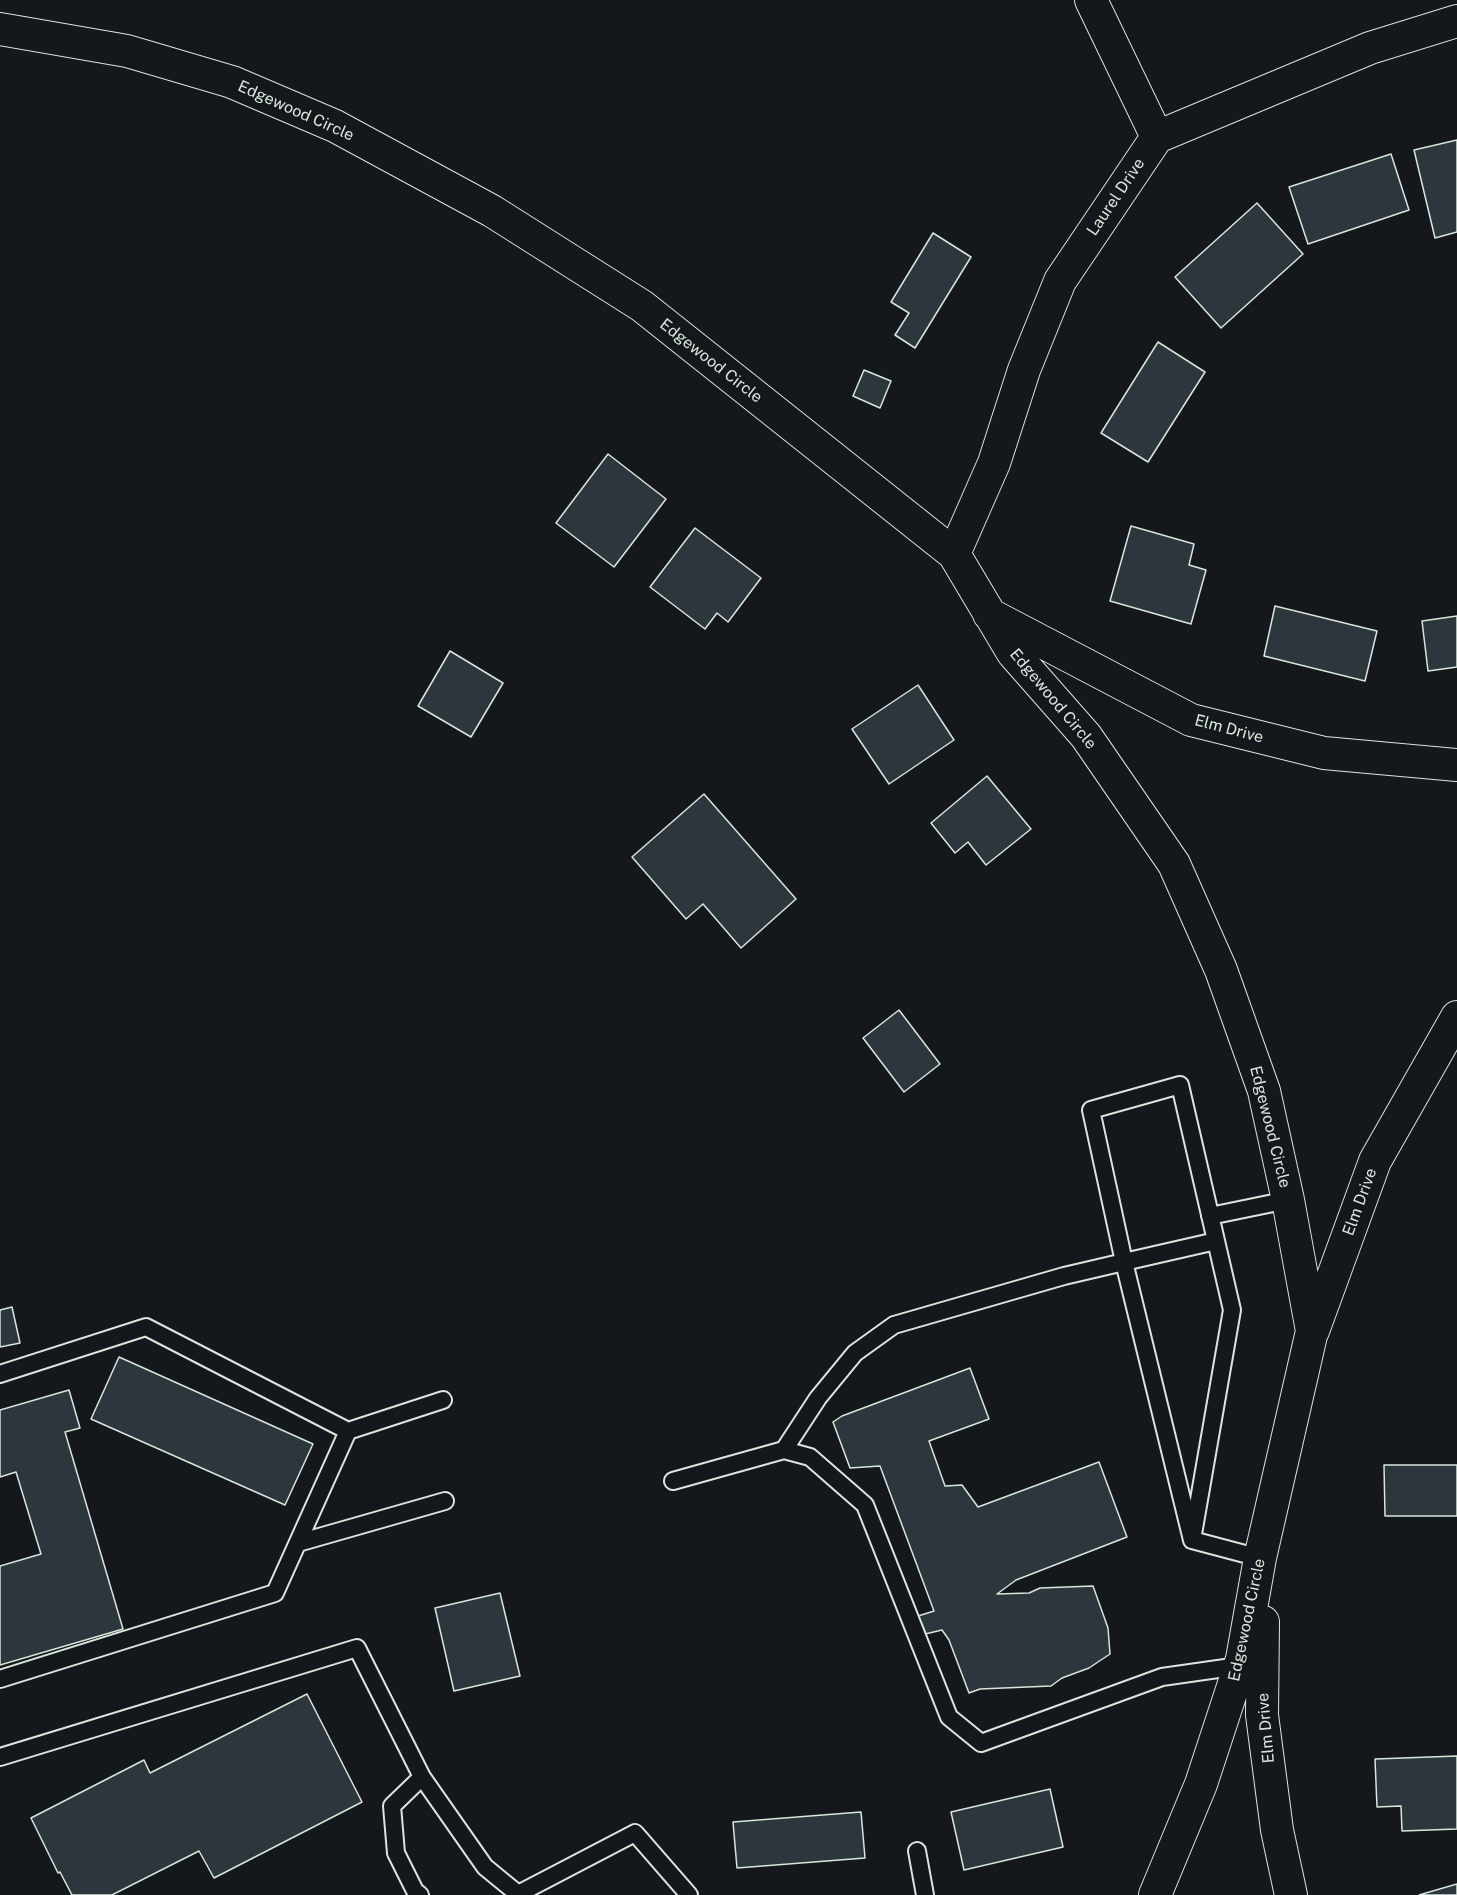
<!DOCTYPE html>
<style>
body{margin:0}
canvas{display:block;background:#14181c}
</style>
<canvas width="1457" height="1895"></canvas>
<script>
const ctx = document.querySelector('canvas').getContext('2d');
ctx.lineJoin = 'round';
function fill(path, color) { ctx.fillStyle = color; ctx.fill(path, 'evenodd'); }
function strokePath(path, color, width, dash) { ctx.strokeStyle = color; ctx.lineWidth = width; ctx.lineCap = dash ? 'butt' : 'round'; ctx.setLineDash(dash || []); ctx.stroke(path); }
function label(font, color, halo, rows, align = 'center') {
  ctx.font = font + ' "Public Sans",sans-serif'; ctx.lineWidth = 4.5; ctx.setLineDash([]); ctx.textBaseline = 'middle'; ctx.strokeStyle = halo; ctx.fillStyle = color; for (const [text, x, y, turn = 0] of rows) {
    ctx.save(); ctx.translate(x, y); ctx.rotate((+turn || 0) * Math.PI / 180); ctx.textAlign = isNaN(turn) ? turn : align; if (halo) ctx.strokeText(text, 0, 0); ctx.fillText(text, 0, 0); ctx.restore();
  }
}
const building = new Path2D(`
 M1457,140V232L1435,238L1414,150Z
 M1391,154L1409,210L1308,244L1289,187Z
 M1257,203L1303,254L1221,328L1175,277Z
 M933,233L971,257L915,348L895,335L909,313L891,302Z
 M1158,342L1205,372L1148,462L1101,433Z
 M864,370L891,381L880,408L853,396Z
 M608,454L666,499L614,567L556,523Z
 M1131,526L1194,544L1189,565L1206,570L1191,624L1110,601Z
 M695,528L761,578L728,622L717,613L705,629L650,587Z
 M1275,606L1377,631L1365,681L1264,656Z
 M1457,616V667L1428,671L1422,621Z
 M450,651L503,683L471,737L418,706Z
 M918,685L954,740L889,784L852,729Z
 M987,776L1031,829L986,865L968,842L955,853L931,823Z
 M704,794L796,899L741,948L703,904L686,919L632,857Z
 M899,1010L940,1064L904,1092L863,1038Z
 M12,1307L20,1343L0,1347V1310Z
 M119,1357L313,1444L285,1505L91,1419Z
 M970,1368L989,1419L929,1441L945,1486L962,1485L978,1507L1099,1462L1127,1537L1016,1580L997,1594L1029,1593L1040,1588L1093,1586L1108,1628L1110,1654L1089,1668L1062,1678L1051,1686L980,1689L969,1693L949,1640L942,1630L921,1635L915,1617L934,1611L880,1466L850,1468L833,1422L842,1416Z
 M69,1390L80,1428L65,1432L123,1629L0,1665V1566L41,1554L16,1472L0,1477V1410Z
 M1384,1465H1457V1516H1385Z
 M500,1593L520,1676L454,1691L435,1608Z
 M307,1694L362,1802L214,1878L199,1851L112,1895H72L60,1872L58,1873L31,1818L144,1760L150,1773Z
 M1457,1756V1829L1402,1831L1401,1806L1377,1807L1375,1759Z
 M1050,1789L1063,1847L964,1870L951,1812Z
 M861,1812L865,1858L737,1868L733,1822Z
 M1457,1884V1895H1419Z`);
fill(building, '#2c363c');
strokePath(building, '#d8e6dc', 1.5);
const lane = new Path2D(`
 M1210,1216L1288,1200
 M0,1374L146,1327L348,1431L275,1593L0,1679
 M348,1431L443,1400
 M784,1450L818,1398L855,1353L894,1325L1064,1276L1124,1262L1091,1110L1180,1085L1232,1310L1192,1540L1124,1262L1216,1241
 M673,1481L784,1450L810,1457L865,1505L949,1717L981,1743L1162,1677L1239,1666
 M1192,1540L1260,1558
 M298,1543L445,1501
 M0,1757L357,1648L422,1777L392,1806L396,1853L415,1891L420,1895
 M422,1777L485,1867L518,1894L635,1833L689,1895
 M917,1851L925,1895`);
const street = new Path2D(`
 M1091,0L1157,137
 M0,29L127,51L232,82L335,126L492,211L642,306L954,554L1013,653L1086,736L1174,864L1221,970L1264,1091L1288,1200L1312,1331L1260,1558L1242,1659L1201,1784L1155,1895
 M954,554L994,463L1024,370L1060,281L1157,137L1370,48L1457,21
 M989,614L1191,720L1324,753L1457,765
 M1313,1331L1375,1161L1457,1017
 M1263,1622L1262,1715L1277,1830L1291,1895`);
strokePath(lane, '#d8e6dc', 20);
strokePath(street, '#d8e6dc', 34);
strokePath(lane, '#14181c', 16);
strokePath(street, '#14181c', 32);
label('16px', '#d8e6dc', '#14181c', [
 ["Edgewood Circle",296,111,24],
 ["Laurel Drive",1116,197,-56],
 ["Edgewood Circle",711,361,38],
 ["Edgewood Circle",1053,699,50],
 ["Elm Drive",1229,729,15],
 ["Edgewood Circle",1270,1127,76],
 ["Elm Drive",1360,1202,-70],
 ["Edgewood Circle",1247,1620,-78],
 ["Elm Drive",1266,1728,-95]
]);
</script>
